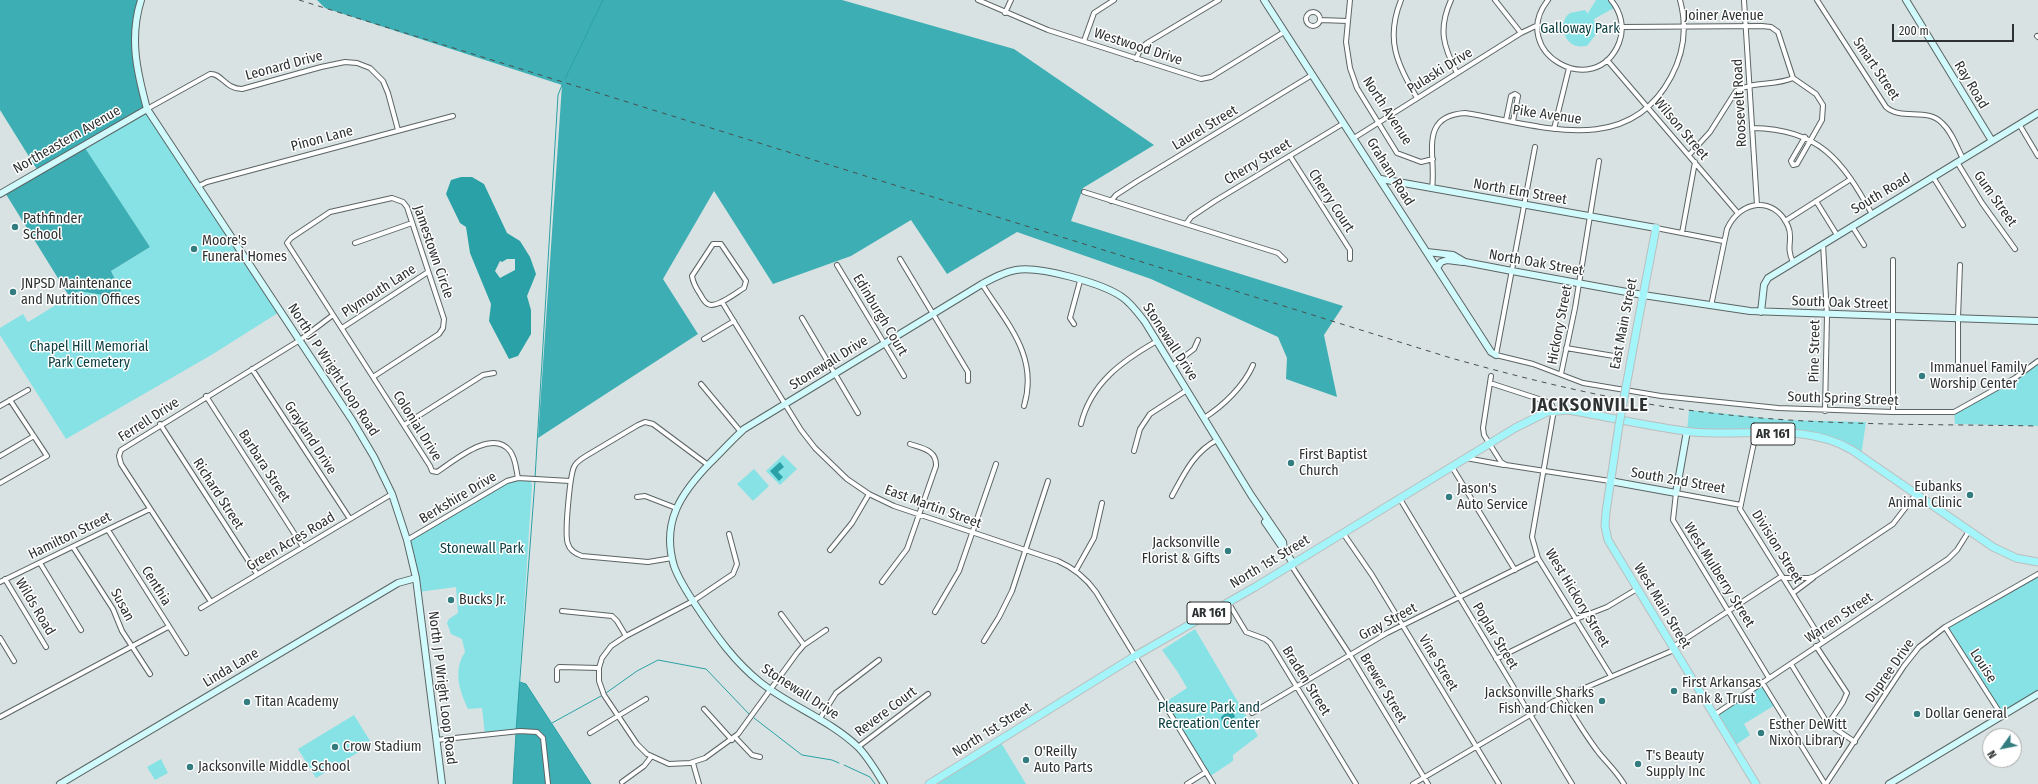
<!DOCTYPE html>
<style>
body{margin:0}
#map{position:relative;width:2038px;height:784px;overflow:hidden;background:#d9e2e2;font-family:"Fira Sans Condensed",sans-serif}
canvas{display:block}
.north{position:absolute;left:1982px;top:728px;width:40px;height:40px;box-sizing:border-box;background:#fff;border:1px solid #abadad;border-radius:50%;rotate:237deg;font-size:11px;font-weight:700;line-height:16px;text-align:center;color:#2d3131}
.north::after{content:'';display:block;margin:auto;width:14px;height:18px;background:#337c80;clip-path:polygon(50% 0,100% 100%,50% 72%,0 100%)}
.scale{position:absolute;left:1892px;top:24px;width:122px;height:18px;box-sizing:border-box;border:2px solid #2d3131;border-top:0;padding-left:5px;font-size:12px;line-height:14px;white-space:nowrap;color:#2d3131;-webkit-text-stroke:3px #fff;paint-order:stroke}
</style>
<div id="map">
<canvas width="2038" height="784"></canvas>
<div class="north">N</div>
<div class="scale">200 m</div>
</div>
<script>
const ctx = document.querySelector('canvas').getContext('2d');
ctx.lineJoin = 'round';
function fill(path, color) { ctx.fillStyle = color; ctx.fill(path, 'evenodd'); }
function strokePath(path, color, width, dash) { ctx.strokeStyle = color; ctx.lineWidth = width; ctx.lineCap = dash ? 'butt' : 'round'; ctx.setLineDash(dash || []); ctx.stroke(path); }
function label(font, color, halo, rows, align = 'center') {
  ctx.font = font + ' "Fira Sans Condensed",sans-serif'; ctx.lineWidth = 3; ctx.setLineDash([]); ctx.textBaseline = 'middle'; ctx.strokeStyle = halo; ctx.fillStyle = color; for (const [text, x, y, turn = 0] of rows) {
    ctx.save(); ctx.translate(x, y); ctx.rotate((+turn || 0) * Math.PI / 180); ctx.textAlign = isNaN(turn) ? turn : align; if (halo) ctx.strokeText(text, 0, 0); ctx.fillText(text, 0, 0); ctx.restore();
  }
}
fill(new Path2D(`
 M1596,0H1611L1616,7L1594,19L1597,33L1587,46C1584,46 1580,47 1577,46C1563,43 1558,21 1570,13L1585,10L1589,15L1588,13Z
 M147,109L281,311L213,354L66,439L0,335V328L23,314L28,322L79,291L109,296L121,290L111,271L150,247L82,145Z
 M2038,361V426L1955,424L1954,412L2015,378Z
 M1689,410L1783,420L1866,422L1861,456L1826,438L1687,431Z
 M783,455L797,469L780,485L766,471Z
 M754,469L769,486L753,501L737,484Z
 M530,479L532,485L516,731L485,735L482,708L468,709C459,689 453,671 465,652L462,639L451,634L447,623L449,619L458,613L456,587L418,592L407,540L507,481Z
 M2038,574V694L2002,716L1945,627Z
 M1195,629L1258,736L1233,755V761L1209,777L1164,703L1187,688L1177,671L1162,650Z
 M1761,683L1775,705L1744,724L1750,735L1733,747L1714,715Z
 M354,715L372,744L316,778L298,749Z
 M1000,741L1026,784H929Z
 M161,759L168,773L155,780L147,767Z`), '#87e2e6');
fill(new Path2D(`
 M0,0H141L134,43L147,109L83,145L150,247L111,271L121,291L109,296L79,291L69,296L4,191L38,171L0,110Z
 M317,0H842L1014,49L1154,145L1083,188L1071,221L1343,306L1324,335L1337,397L1286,379L1287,358L1278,337L1151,279L1017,232L947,274L911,220L851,256L773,284L714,191L663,279L698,334L538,438L562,85L325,8Z
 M519,682L526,684L591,784H513Z`), '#3dafb4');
fill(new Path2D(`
 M461,177H472L484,184L507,233L520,241L530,257L536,274L527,296L531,310V334L518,356L509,359L489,321L491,304L470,253L466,227L460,223L446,194L451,180ZM507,259H515V270L500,278L495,271L500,261L502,262Z
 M780,462L784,467L778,472L783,477L779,481L770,471Z
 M1229,710L1233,711L1235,717L1224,723L1222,722L1221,717Z`), '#2aa1a6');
strokePath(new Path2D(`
 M565,79L603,0
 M535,478L558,95L562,85
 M520,682L526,684L591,784
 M606,693L637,671L658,660L706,669L749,714
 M754,718L802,755L832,760L839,763
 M552,723L601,696
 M516,730L535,481
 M844,765L870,777L875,784
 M513,784L516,733`), '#2aa1a6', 1);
const street = new Path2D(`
 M978,0L1048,30L1201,79L1211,77L1284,32
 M1350,0L1346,42L1350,68L1357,88L1397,153L1421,162L1433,159
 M1401,0C1385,40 1397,63 1417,98
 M1451,0C1438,29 1443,46 1457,73
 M1495,0L1521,33
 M1548,0C1507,52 1595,102 1619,43C1625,28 1621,12 1611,0
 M1744,0L1757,205
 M1817,0L1886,107C1902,121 1927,107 1942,123C1952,132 1957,147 1963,159
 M1306 19a7 7 0 1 1 14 0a7 7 0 1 1-14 0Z
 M1005,13L1011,0
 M1320,20L1348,21
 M1622,27L1762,26L1771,27L1778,32L1793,78L1816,94L1823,105L1822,120L1797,164L1793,165L1791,161L1805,137
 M2037,36L2038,37
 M1084,41L1094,13L1114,0
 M1136,59L1141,48L1147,43L1219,0
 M1607,60L1737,212
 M147,109L210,74C222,73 225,89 242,89L321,67L345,62L357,63L370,68L383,81L388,93L398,130
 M1506,120L1511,96L1515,94L1518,96L1513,121
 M2019,124L2038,156
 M1753,128C1819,129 1842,160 1872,214
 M1554,129L1569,68
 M1354,138L1521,33L1538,25
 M1535,147L1496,355L1533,364L1583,383L1661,396L1778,408L1893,412H1954L2015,378L2038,361
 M1689,155L1710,132L1736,91C1754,81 1775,86 1793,78
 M1290,156L1350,250V259
 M1957,162L1982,203L2015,249
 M1933,177L1963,225
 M199,186L207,182L453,116
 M1432,188C1437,158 1417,116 1465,113C1537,124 1627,160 1671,77C1684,53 1687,26 1680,0
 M1084,192L1278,253L1285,260
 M1111,201L1116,195L1136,182L1312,75
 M1816,201L1837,235
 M1785,221L1851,179
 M1186,224L1191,217L1215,201L1344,123
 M1852,226L1864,245
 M1656,228L1723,241
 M1682,233L1695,162
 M355,243L412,223
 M713,244H721L746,281L744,288C737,292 716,309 708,304C704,302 702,297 700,294C696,288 693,283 692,276Z
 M1823,244L1827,315L1825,411
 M900,259L968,372V381
 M837,265L904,376
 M982,284C1007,324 1039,356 1024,406
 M722,302L801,430L815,448L847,479L869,494L894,506L1058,561C1074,568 1086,578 1096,592L1213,784
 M1711,306L1727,229C1740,200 1774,195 1788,226C1794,239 1785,246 1793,262
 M802,318L858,413
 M1074,324L1070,318L1080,281
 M342,328L428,272
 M704,339L734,321
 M1566,348L1620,357
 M1172,366L1194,349L1198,340
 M252,369L350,519
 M1958,370V318L1960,265
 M1561,374L1575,308L1599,161
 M1491,376L1483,428L1484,435L1501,462L1506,465L1610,481
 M373,377L439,334L443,328L444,319L407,207L403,202L392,198L330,212L291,238L287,243L430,466L432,471L437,472C454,461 492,428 510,451C516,459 516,470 518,478
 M1490,383L1545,401L1552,405L1554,410L1532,537L1538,558L1611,676
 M701,384L741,432
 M206,396L303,547
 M0,406L28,390
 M1893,412V260
 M1204,418C1223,406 1244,386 1253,365
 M160,424L257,574
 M1081,424C1091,383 1122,361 1157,341
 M404,425L483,375L494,373
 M1756,433L1740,509L1823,642
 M1134,451L1140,429L1150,414L1187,390
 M0,456L34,436
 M1466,458L1504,465
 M1452,467L1515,570
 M0,483L47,456L10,400
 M1172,496C1184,474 1194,452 1217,440
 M637,497L645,496L676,508
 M1400,499L1572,784
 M1741,505L1676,493L1673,520L1769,678
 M108,530L186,653
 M1343,533L1372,575L1499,784
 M729,534L737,564L733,574L693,601L626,636L611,646L602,658L599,668V681L604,695L637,744L647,754L669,764L690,763L705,758L738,734L797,653L804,645L826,630
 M407,540L507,481L518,478L570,481
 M73,547L113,609L122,631L150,674
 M830,550L852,523L869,494
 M672,558L648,562L582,556C576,554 570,551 568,544C564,535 570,476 574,467C576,462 581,459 586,456L638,425L645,422L653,424L708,465
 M40,563L81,630
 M1291,565L1350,655L1428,784
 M1076,570L1094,538L1102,503
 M1783,578H1809L1815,576L1893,524L1916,494
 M5,579L46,647
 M0,582L150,509
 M882,582L907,549L936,466C937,450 922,448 910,444
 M1793,593L1813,578
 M211,602L121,464L119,456L121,450L300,340L333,315
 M1228,602L1246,632L1265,639L1270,643L1356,784
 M201,608L392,494
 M562,611L612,616L617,621L626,636
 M935,612L959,571L996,464
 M781,614L804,645
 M1945,627L2002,716
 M0,638L14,661
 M984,641L999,617L1012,591L1048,481
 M1816,646L1847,693L1843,702L1828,724
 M1673,647L1782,576
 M1496,659L1576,619L1607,607L1637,589
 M1791,664L1828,724L1855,742
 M557,680V669L559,667L599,668
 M1762,682L1825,784
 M1563,698C1574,716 1585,735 1599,753C1608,764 1616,771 1624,784
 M704,709L732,740
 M1252,713L1387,633L1538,558
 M1714,715L1948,559L1957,550L1969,531
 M0,717L168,627
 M819,720L836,693L879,660
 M590,733L646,699
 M735,737L752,755L760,757
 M436,740L520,731L537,732L543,738L548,784
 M858,747L928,694
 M693,763L699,784
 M622,782L644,766L651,757
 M1187,784L1206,772
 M1413,784L1554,701L1674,650
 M1826,784L1904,666L1919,647L1945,627L2038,574`);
const secondary = new Path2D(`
 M141,0C129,38 137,72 147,109L352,420L374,457L392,494L407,540L416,578L442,784
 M1264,0L1491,352L1496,355
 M1906,0L1992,141
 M1381,179L1656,228
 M0,194L147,109
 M1427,252L1453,255L1465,262L1512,271L1643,295L1750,311L2038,321
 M1437,268L1441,262L1447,260L1463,262
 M1761,312L1764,285L1768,278L2038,113
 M1610,481L1676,493L1687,431
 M1265,522L1293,563
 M60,784L398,583L416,578
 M884,784C876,771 868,757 858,747C830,720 790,706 760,682C735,662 718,638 701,613C691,598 680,583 674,566C661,522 681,493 710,463C721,452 732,440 744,429L982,284C993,278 1004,272 1016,270C1040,266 1102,283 1122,297C1131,303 1138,313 1145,322L1251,495L1283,542L1284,549
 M1889,784L2038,694`);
const primary = new Path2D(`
 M1637,327L1656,228
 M1619,425L1606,512L1605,526L1608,540L1756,784
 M929,784L1135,656L1255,587L1515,428L1547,412L1568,410C1609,417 1651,427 1693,432C1745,437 1804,422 1852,450L1993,547L2016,558L2038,562`);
strokePath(street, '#5c6464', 6);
strokePath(secondary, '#5c6464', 8);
strokePath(primary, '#bcbdbd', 9);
strokePath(street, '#fff', 4);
strokePath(secondary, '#d1fafc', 6);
strokePath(primary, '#a3f5fa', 7);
strokePath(new Path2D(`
 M299,0L1451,358C1540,383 1628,404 1720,414C1825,426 1932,424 2038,426`), '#494e4e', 1, [5, 5]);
const primaryBridge = new Path2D(`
 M1619,425L1637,327`);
strokePath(primaryBridge, '#bcbdbd', 9, []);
strokePath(primaryBridge, '#a3f5fa', 7);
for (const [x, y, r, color] of [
 [15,227,4,"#337c80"],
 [194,249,4,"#337c80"],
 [13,292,4,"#337c80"],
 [1922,376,4,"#337c80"],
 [1291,463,4,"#337c80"],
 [1970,495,4,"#337c80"],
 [1449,497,4,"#337c80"],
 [1228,551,4,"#337c80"],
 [451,600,4,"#337c80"],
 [1674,691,4,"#337c80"],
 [1602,701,4,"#337c80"],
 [247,702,4,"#337c80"],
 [1917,714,4,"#337c80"],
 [1761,733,4,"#337c80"],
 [335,747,4,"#337c80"],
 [1026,760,4,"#337c80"],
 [1638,764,4,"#337c80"],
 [190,767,4,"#337c80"]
]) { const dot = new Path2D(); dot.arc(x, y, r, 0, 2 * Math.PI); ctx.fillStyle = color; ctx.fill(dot); strokePath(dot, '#fff', 1.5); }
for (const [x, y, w] of [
 [1773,434,44],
 [1209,613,44]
]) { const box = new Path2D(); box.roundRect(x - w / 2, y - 11, w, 22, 3); ctx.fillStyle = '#fff'; ctx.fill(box); strokePath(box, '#2d3131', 1); }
label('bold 13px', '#2d3131', null, [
 ["AR 161",1773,434],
 ["AR 161",1209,613]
]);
label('14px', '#2d3131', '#fff', [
 ["Joiner Avenue",1724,16],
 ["Westwood Drive",1138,47,18],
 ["Leonard Drive",284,66,-15],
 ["Smart Street",1876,69,56],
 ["Pulaski Drive",1440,71,-32],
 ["Ray Road",1971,85,59],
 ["Roosevelt Road",1740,103,-93],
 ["North Avenue",1387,111,57],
 ["Pike Avenue",1547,115,8],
 ["Laurel Street",1205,128,-31],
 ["Wilson Street",1681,129,50],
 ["Pinon Lane",322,139,-15],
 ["Northeastern Avenue",67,140,-30],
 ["Cherry Street",1258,162,-31],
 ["Graham Road",1390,172,58],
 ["North Elm Street",1520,192,10],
 ["South Road",1881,194,-31],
 ["Gum Street",1995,199,55],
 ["Cherry Court",1331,201,57],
 ["Jamestown Circle",433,252,71],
 ["North Oak Street",1536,263,10],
 ["Plymouth Lane",379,291,-33],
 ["South Oak Street",1840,303,2],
 ["Edinburgh Court",880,315,59],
 ["East Main Street",1624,324,-79],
 ["Hickory Street",1560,325,-79],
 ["Stonewall Drive",1170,342,57],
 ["Pine Street",1815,351,-89],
 ["Stonewall Drive",829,363,-32],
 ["North J P Wright Loop Road",333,370,57],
 ["South Spring Street",1843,399,2],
 ["Ferrell Drive",149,420,-33],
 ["Colonial Drive",417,426,58],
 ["Grayland Drive",310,438,57],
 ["Barbara Street",264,466,57],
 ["South 2nd Street",1678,481,10],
 ["Richard Street",218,494,57],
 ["Berkshire Drive",458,498,-31],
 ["East Martin Street",933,507,20],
 ["Hamilton Street",70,536,-26],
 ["Green Acres Road",291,542,-31],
 ["Division Street",1777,547,58],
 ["North 1st Street",1270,562,-31],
 ["West Mulberry Street",1719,575,58],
 ["Centhia",156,586,58],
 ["West Hickory Street",1577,598,59],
 ["Susan",122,605,62],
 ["West Main Street",1662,606,59],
 ["Wilds Road",35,607,59],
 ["Warren Street",1839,618,-34],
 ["Gray Street",1388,622,-28],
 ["Poplar Street",1495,636,59],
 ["Vine Street",1438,663,59],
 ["Louise",1983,666,57],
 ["Linda Lane",231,668,-31],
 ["Dupree Drive",1890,671,-55],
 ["Braden Street",1306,681,58],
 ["North J P Wright Loop Road",442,688,83],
 ["Brewer Street",1383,688,59],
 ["Stonewall Drive",800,692,33],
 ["Revere Court",886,712,-37],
 ["North 1st Street",992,730,-32]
]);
label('14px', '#0d4043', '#fff', [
 ["Galloway Park",1580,29],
 ["Chapel Hill Memorial",89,347],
 ["Park Cemetery",89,363],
 ["Stonewall Park",482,549],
 ["Pleasure Park and",1209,708],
 ["Recreation Center",1209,724]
]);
label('14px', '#2d3131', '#fff', [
 ["Pathfinder",23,219],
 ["School",23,235],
 ["Moore's",202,241],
 ["Funeral Homes",202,257],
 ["JNPSD Maintenance",21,284],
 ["and Nutrition Offices",21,300],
 ["Immanuel Family",1930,368],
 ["Worship Center",1930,384],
 ["First Baptist",1299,455],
 ["Church",1299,471],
 ["Eubanks",1962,487,"right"],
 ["Animal Clinic",1962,503,"right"],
 ["Jason's",1457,489],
 ["Auto Service",1457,505],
 ["Jacksonville",1220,543,"right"],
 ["Florist & Gifts",1220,559,"right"],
 ["Bucks Jr.",459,600],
 ["First Arkansas",1682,683],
 ["Bank & Trust",1682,699],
 ["Jacksonville Sharks",1594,693,"right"],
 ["Fish and Chicken",1594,709,"right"],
 ["Titan Academy",255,702],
 ["Dollar General",1925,714],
 ["Esther DeWitt",1769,725],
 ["Nixon Library",1769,741],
 ["Crow Stadium",343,747],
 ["O'Reilly",1034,752],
 ["Auto Parts",1034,768],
 ["T's Beauty",1646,756],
 ["Supply Inc",1646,772],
 ["Jacksonville Middle School",198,767]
], 'left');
ctx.letterSpacing = '1px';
label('bold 18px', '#2d3131', '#fff', [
 ["JACKSONVILLE",1590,406]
]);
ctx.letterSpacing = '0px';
</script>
